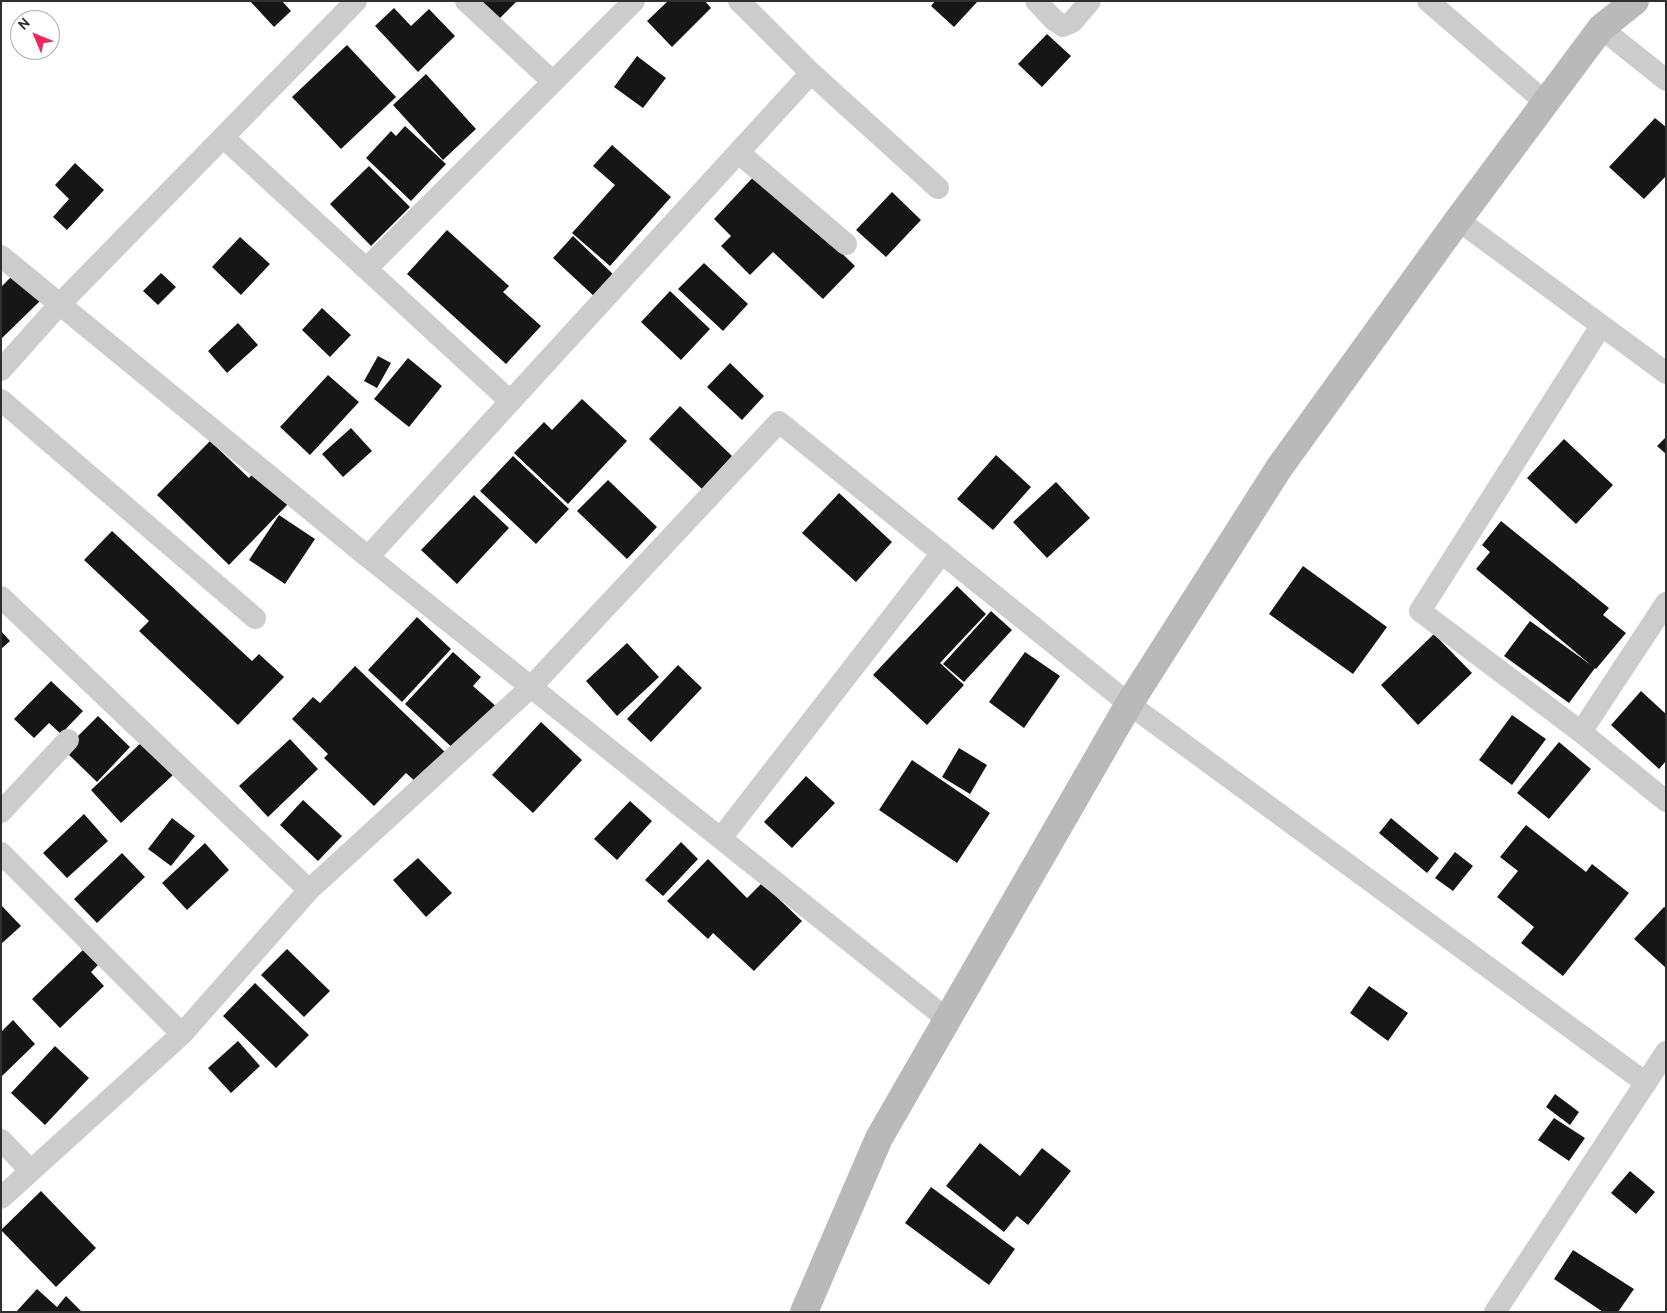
<!DOCTYPE html>
<style>
body{margin:0}
#map{position:relative;width:1667px;height:1313px;overflow:hidden;background:#fff;font-family:Overpass,sans-serif}
canvas{display:block}
.frame{position:absolute;inset:0;border:2px solid #2f2f2f;pointer-events:none}
.north{position:absolute;left:10px;top:10px;width:50px;height:50px;box-sizing:border-box;background:#fff;border:1px solid #acacac;border-radius:50%;rotate:315deg;font-size:14px;font-weight:700;line-height:20px;text-align:center;color:#2f2f2f}
.north::after{content:'';display:block;margin:auto;width:18px;height:22px;background:#ee295d;clip-path:polygon(50% 0,100% 100%,50% 72%,0 100%)}
</style>
<div id="map">
<canvas width="1667" height="1313"></canvas>
<div class="frame"></div>
<div class="north">N</div>
</div>
<script>
const ctx = document.querySelector('canvas').getContext('2d');
ctx.lineJoin = 'round';
function fill(path, color) { ctx.fillStyle = color; ctx.fill(path, 'evenodd'); }
function strokePath(path, color, width, dash) { ctx.strokeStyle = color; ctx.lineWidth = width; ctx.lineCap = dash ? 'butt' : 'round'; ctx.setLineDash(dash || []); ctx.stroke(path); }
fill(new Path2D(`
 M250,1H282L291,11L274,27Z
 M476,1H517L497,21Z
 M668,1H705L711,8L672,47L647,21Z
 M935,1H978L954,27L931,6Z
 M394,8L411,26L429,9L455,36L418,72L375,26Z
 M1047,34L1071,56L1042,87L1018,64Z
 M347,45L396,97L341,149L292,97Z
 M637,56L666,78L643,108L614,87Z
 M426,74L476,129L443,160L393,105Z
 M1655,118L1666,127V176L1644,199L1609,167Z
 M405,126L446,164L411,201L366,158L391,131L396,136Z
 M612,145L671,197L610,266L572,233L615,185L593,166Z
 M75,163L104,190L67,230L53,217L69,199L55,185Z
 M369,166L410,207L371,246L330,204Z
 M758,172L855,266L823,299L773,252L750,275L721,246L731,236L714,219Z
 M892,192L921,220L886,257L856,230Z
 M447,230L509,286L503,292L541,326L506,364L407,274Z
 M573,236L616,277L596,298L553,258Z
 M240,237L270,264L241,295L212,267Z
 M704,263L748,304L723,331L678,289Z
 M161,273L176,287L158,305L143,291Z
 M14,274L40,301L1,339V287Z
 M670,291L710,329L681,360L641,322Z
 M322,308L351,335L330,357L302,330Z
 M238,323L258,345L227,373L208,351Z
 M378,356L391,363L377,388L364,381Z
 M408,358L442,386L409,427L374,399Z
 M730,363L764,396L742,420L707,387Z
 M328,375L359,402L310,455L280,427Z
 M582,399L627,441L568,504L514,453L544,422L552,430Z
 M680,406L732,456L702,489L649,439Z
 M351,428L372,451L343,477L322,454Z
 M1666,437V454L1657,446Z
 M1564,439L1613,485L1576,524L1527,478Z
 M210,441L249,478L254,472L288,504L229,565L157,495Z
 M996,455L1031,487L993,530L957,499Z
 M513,456L569,509L536,544L480,491Z
 M608,480L657,527L627,559L577,511Z
 M1056,482L1090,518L1047,558L1013,522Z
 M839,493L892,542L856,582L802,533Z
 M474,495L509,528L457,584L421,550Z
 M279,515L315,539L285,584L249,560Z
 M1501,521L1609,608L1603,615L1626,633L1596,669L1595,668L1569,703L1504,656L1530,621L1591,665L1476,569L1490,552L1482,545Z
 M112,531L252,661L259,654L284,677L238,725L139,631L149,621L84,560Z
 M1303,566L1387,627L1353,674L1269,614Z
 M957,586L986,614L940,663L964,685L927,725L873,675Z
 M991,611L1012,630L964,682L943,664Z
 M417,617L451,649L402,702L368,670Z
 M1,631L10,641L1,649Z
 M1434,634L1472,673L1418,725L1381,685Z
 M627,643L659,677L617,716L586,681Z
 M453,652L481,677L473,686L498,708L457,752L405,704Z
 M1025,652L1060,676L1024,728L989,702Z
 M678,665L702,688L651,742L627,719Z
 M355,666L447,754L418,784L406,773L374,806L324,758L328,754L292,719L313,697L320,703Z
 M51,681L83,711L61,734L49,723L34,738L14,719Z
 M1641,691L1666,714V761L1659,769L1611,725Z
 M1512,715L1546,739L1512,785L1479,760Z
 M98,716L130,747L97,782L64,750Z
 M541,722L582,760L533,813L492,775Z
 M290,739L318,769L268,817L239,786Z
 M142,742L173,775L121,823L91,790Z
 M1559,742L1591,769L1549,819L1517,793Z
 M959,748L987,765L970,794L942,777Z
 M912,760L990,813L957,863L879,810Z
 M806,776L835,803L792,848L764,822Z
 M303,800L342,836L318,861L280,825Z
 M630,801L652,821L617,860L594,839Z
 M84,814L108,841L67,878L43,853Z
 M172,818L195,836L171,866L148,849Z
 M1391,818L1439,858L1427,873L1379,833Z
 M1526,825L1586,872L1592,864L1629,893L1563,976L1521,943L1534,927L1497,897L1518,871L1500,857Z
 M681,842L698,859L663,896L645,880Z
 M205,843L229,870L187,910L162,883Z
 M1455,852L1473,866L1453,891L1435,878Z
 M122,853L145,877L97,923L74,899Z
 M418,858L452,893L426,917L393,880Z
 M708,859L747,898L762,883L802,921L754,971L713,933L708,939L667,901Z
 M1,905L21,926L1,944Z
 M1664,907L1666,908V968L1634,939Z
 M86,947L101,962L91,972L104,986L60,1028L32,999Z
 M287,949L330,991L304,1017L261,975Z
 M255,983L309,1035L276,1068L223,1016Z
 M1369,986L1408,1013L1388,1041L1350,1013Z
 M13,1020L35,1044L1,1077V1032Z
 M238,1041L260,1066L231,1093L208,1068Z
 M55,1046L89,1078L45,1125L11,1093Z
 M1555,1094L1579,1112L1570,1125L1546,1107Z
 M1554,1118L1585,1138L1569,1161L1538,1140Z
 M980,1143L1020,1176L1042,1148L1071,1171L1028,1225L1017,1216L1004,1232L946,1186Z
 M1630,1171L1655,1192L1636,1214L1611,1193Z
 M931,1187L1015,1249L989,1285L905,1223Z
 M41,1191L96,1248L56,1287L1,1230Z
 M1573,1250L1634,1289L1618,1312H1603L1554,1279Z
 M37,1289L57,1307L66,1296L82,1312H16Z`), '#161616');
strokePath(new Path2D(`
 M466,1L553,82
 M739,1L811,73L368,557L947,1019
 M1036,1L1054,20L1063,26L1072,22L1090,1
 M1428,1L1545,102
 M1601,28L1666,80
 M811,73L938,188
 M223,137L510,401
 M739,153L846,244
 M1458,220L1666,373
 M1,256L368,557
 M367,268L634,1
 M1601,326L1420,611L1581,732L1666,801
 M1,370L60,304L356,1
 M1,400L255,618
 M1,597L309,890
 M1581,732L1666,603
 M1,812L68,740
 M721,838L942,553
 M1,853L182,1034
 M1,1140L30,1170
 M1,1198L182,1034L309,890L531,687L779,422L1129,704L1646,1083
 M1495,1312L1666,1052`), '#ccc', 22);
strokePath(new Path2D(`
 M804,1312L879,1138L1129,704L1279,468L1458,220L1601,28L1635,1`), '#b9b9b9', 28);
</script>
